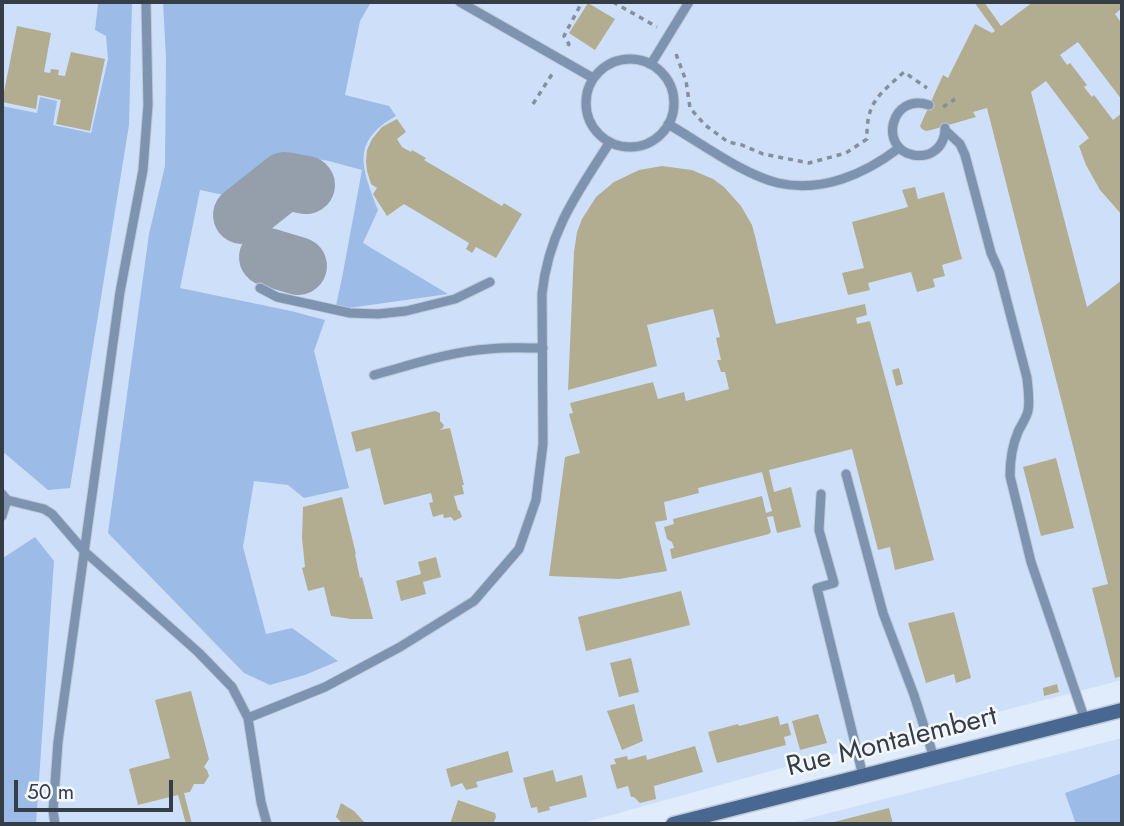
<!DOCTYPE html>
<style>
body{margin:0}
#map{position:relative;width:1124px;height:826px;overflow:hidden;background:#e0ebfb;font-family:Jost,sans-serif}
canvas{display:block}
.frame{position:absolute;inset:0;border:4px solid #353d47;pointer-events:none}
.scale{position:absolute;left:14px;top:780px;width:159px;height:32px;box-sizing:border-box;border:4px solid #353d47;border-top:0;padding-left:9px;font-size:21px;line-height:24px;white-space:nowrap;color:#353d47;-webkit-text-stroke:5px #f4f8fd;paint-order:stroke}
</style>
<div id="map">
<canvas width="1124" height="826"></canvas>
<div class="frame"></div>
<div class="scale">50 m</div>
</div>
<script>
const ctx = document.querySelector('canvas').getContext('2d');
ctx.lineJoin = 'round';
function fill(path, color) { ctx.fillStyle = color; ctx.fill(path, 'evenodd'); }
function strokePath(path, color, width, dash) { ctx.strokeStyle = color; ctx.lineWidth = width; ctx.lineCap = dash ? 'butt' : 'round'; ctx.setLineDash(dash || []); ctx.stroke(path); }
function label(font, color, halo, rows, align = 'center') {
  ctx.font = font + ' Jost,sans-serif'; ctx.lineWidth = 5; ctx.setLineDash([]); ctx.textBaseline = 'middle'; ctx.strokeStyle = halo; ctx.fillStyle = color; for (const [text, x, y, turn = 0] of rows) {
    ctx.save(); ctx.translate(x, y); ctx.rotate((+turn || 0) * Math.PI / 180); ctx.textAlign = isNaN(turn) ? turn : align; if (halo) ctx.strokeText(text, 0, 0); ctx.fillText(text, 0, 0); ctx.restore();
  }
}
fill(new Path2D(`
 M2,2H1122V680L796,764L579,824H2Z
 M1122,738V824H787Z`), '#cee0f9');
fill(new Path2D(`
 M132,2L129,125L70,488L48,490L2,451V106L37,113L40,97L57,101L53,125L91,133L108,59L106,36L95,30L98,4Z
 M163,2H371L360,21L345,95L389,106L396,116C349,142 363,170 378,210L363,243L448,294L335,310L342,278L362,170L329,161L291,155L233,197L200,190L180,288L291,311L325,320L314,351L349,488L304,498L288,485L254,481L243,547L266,634L292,628L338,661L305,675L270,685L244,673L108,533L149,234L165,166L166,58Z
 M35,537L54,561L36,824H2L3,558Z
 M1122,773V824H1076L1065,793Z`), '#9cbbe6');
strokePath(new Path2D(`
 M242,215L285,181L306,185
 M268,257L298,266`), '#959fac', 58);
fill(new Path2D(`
 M974,2H984L1001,26L1033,2H1122V8L1115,14L1122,24V100L1078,42L1060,55L1067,65L1070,63L1087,85L1084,87L1092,97L1094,95L1113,120L1122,113V215L1100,190L1086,165L1079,146L1089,138L1046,81L1031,92L1087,307L1122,280V676L1115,678L1092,588L1108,584L987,108L973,112L976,117L931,130L926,131L922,129L920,126L943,75L948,78L975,24L992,33L995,31Z
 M588,3L615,19L595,50L569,33Z
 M17,26L51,33L44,72L50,73L51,69L59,70L58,75L65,76L71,52L105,59L90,131L56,124L61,100L38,95L36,109L2,102Z
 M397,119L406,132L397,139L402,147L411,152L412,150L426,158L424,160L502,206L504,203L522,214L496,258L476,247L472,253L466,249L469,243L404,204L387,216L373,194L377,188L371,184L367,171L366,161L367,150L372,139L382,127Z
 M662,166L692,170L713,179L724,187L741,206L752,225L755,236L776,324L865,304L867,315L856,318L857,324L870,321L934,560L895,570L890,547L878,550L852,449L769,470L774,492L791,487L801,527L777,533L773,516L767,517L771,532L769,534L672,559L670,549L674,548L672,542L667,539L664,527L674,524L673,519L762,496L766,513L772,511L762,472L698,488L699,493L664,502L667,520L655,522L667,571L619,579L549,576L565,457L580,453L569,414L573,413L570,403L653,382L658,399L684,392L686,401L729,389L725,372H721L717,360H721L716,338L720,337L713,309L647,325L657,366L568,390L574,252L577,232L582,219L596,197L614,182L639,170Z
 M915,187L918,199L944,192L962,259L942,265L945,276L933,279L935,287L917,292L911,272L868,283L870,290L848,295L842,273L864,268L852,222L908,207L902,190Z
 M899,368L903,384L896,386L892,370Z
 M435,411L440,413V421L444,425L443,428L439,430L450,428L464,485H462L464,494L454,496L458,510L460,511L462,517L454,521L451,517L444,518L443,514L433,517L429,503L433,502L431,493L384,505L370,448L356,452L351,432Z
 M1056,458L1074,528L1041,536L1023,467Z
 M342,497L356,554H355L360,578L362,577L373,619H351L331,616L324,587L308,591L302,568L305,567L302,538L303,507Z
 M436,557L441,577L423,582L426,594L401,601L396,581L421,574L418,562Z
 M681,591L690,625L586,651L578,617Z
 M954,612L971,678L956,683L954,674L926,683L908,623Z
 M631,658L639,692L619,697L610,663Z
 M1057,684L1059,692L1044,696L1043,688Z
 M191,691L209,759L204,767L207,770L209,776L204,784H194L190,792L184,793L192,824H186L178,795L138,805L129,769L170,758L155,700Z
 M634,704L643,741L622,750L607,711Z
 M818,714L827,743L800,750L792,721Z
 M778,716L780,725L788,723L791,735L784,737L786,745L717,763L708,732L738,724L739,726Z
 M695,746L703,772L654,786L656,799L640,803L634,797H631L628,786L617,789L610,765L616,764L614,759L627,756L628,760L646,755L647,760Z
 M508,751L513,772L476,782L478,787L466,790L462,783L451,787L446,769Z
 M553,770L556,782L582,775L587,797L549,807L550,810L538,813L537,807L531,808L523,778Z
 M458,800L495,813L496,817L493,824H450Z
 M341,803L354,811L366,824H343L336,817Z
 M889,808L893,824H830V823Z`), '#b2ac90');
const lane = new Path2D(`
 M460,2L593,78
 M586 103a44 44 0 1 1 88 0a44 44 0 1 1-88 0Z
 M651,64L689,2
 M929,105C891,92 878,148 913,155C918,156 923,156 929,154C940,149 945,140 945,128
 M668,124C701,143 742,174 778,183C822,193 865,174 899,148
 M946,131L960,144L965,155L991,253L999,271L1027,378C1028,389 1030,400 1028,411C1026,419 1021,425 1018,432C1012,446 1010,460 1010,476L1031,562L1085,720
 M260,288L277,297L350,313L378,314L406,311L455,299L490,282
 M374,375C411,365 449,352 488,349C506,347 525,348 543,348
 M846,474L883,613L914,695L934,758
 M2,494L7,500L2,516
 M821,494L819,530L834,583L817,588L863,776
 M2,501L7,500L44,509L52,514L84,551L198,652L232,687L248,718L261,802L267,824
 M248,718L325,687L400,647L474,601L519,549L536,500L543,444L542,294C548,233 577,193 610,142
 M55,824L53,811L58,742L120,292L143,170L148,105L146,2`);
const secondary = new Path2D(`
 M673,824L1122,710`);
strokePath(lane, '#bec8d7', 11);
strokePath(secondary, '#bec8d7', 17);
strokePath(new Path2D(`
 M613,2L657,27
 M568,46L569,44L564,36L582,2
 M676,54L686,81L690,108L705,125L728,142L742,145L763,154L809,163L846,153L867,139C866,102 879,95 904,72L927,88
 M533,104L554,71
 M943,107L955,99`), '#868f9c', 3.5, [5, 5]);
strokePath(lane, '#7d93af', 9);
strokePath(secondary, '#496891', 14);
label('28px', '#353d47', '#f4f8fd', [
 ["Rue Montalembert",892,743,-14]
]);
</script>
